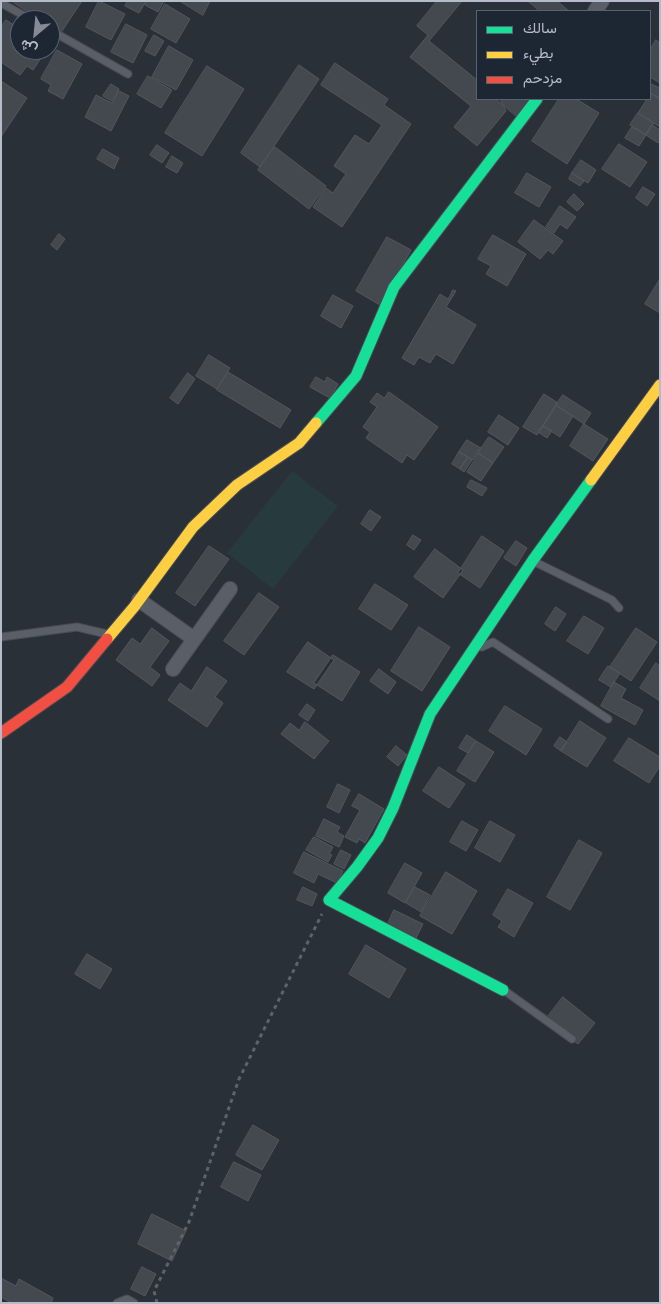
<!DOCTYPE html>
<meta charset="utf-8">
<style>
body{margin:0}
#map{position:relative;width:661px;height:1304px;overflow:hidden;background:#2a3038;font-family:Roboto,Vazirmatn,sans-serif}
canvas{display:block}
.frame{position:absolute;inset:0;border:2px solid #b4bcc9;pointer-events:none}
.legend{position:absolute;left:476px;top:10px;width:175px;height:90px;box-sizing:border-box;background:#1d2633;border:1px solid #59626f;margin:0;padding:6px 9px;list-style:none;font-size:15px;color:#b4bcc9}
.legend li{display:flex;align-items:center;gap:10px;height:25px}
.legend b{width:25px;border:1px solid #59626f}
.north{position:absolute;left:10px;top:10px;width:50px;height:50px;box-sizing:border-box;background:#1d2633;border:1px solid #59626f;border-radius:50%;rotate:208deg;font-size:14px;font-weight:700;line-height:20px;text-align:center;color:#b4bcc9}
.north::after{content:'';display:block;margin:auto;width:18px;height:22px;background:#848b96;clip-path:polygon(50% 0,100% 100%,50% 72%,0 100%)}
</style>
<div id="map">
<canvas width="661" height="1304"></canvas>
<div class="frame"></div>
<ul class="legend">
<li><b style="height:6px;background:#16e098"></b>سالك</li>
<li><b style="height:6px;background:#ffcf43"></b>بطيء</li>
<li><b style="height:6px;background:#f24e42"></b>مزدحم</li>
</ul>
<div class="north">ش</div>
</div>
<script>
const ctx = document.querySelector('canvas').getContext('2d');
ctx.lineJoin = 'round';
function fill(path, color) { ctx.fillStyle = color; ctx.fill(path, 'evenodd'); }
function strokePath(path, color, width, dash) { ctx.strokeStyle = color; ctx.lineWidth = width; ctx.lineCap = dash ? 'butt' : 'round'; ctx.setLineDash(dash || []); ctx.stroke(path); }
fill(new Path2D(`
 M292,471L338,506L273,589L227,553Z`), '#273a3e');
const building = new Path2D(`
 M14,1H82L60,34L50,27V20H40L13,2Z
 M99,1L125,14L111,40L86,27Z
 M128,1H146L139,13L125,6Z
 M147,1H164L158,12L145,5Z
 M180,1H210L203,15Z
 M437,1H462L429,41L477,80V99H500L506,111L477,146L454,127L471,106L410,57L428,35L417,26Z
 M528,1H557L569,11H540Z
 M165,4L190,19L176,43L151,29Z
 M6,20L20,29V50H37L35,53L41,58L33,70L27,66L20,75L1,62V27Z
 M126,24L147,35L133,63L111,52Z
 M154,35L164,41L155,56L145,51Z
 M656,40L660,43V83L650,77V50Z
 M169,46L193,60L176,90L152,77Z
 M57,50L82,64L63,99L48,91L51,85L41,79Z
 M335,63L388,99L384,105L411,124L342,227L313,207L326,188L333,193L346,174L334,166L355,135L369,144L382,125L321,85Z
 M299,65L319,79L260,167L241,153Z
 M207,66L244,89L202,156L165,133Z
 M148,76L172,90L161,108L137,94Z
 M1,81L27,98L1,137Z
 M111,84L119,89L112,101L103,96Z
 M651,84L660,88V98L650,93Z
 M119,91L129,96L111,131L85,117L96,95L112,103Z
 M650,93L660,99V127L638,113L647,99H650Z
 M496,99H533L519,118Z
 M559,99H576L599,113L567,164L532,141Z
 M638,113L654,123L646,135L630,125Z
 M652,125L660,130V140L658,143L646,135Z
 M632,127L646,135L639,146L625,138Z
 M619,144L647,162L630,187L602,169Z
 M157,145L169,153L162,163L150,155Z
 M275,147L326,186L309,209L258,170Z
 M103,149L119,158L114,169L97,159Z
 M172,156L183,163L177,173L166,167Z
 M581,160L596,170L588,183L572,173Z
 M527,173L551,187L539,207L515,193Z
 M572,173L584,181L580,186L569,179Z
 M643,187L655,194L647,206L636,198Z
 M574,194L584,204L577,211L567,202Z
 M560,206L576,217L567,229L560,224L554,233L546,227Z
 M534,220L563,241L553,254L548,250L540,259L518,242Z
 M59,234L65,239L57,250L51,245Z
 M493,235L526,254L507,286L486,274L491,266L478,259Z
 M387,237L411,250L380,305L356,291Z
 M660,279V313L645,304Z
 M453,290L456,291L446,307L476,325L453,364L436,354L430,363L419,357L414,365L402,358L440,294L448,299Z
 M333,295L353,306L341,328L321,316Z
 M209,355L230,368L217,389L196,376Z
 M228,372L291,410L280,428L217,390Z
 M188,373L195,379L178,404L170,398Z
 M316,377L325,382L327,377L338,384L330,398L310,387Z
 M389,392L438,427L414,460L407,455L402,463L366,438L370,432L363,427L377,407L370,402L377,393L384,398Z
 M544,394L558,403L537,435L523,427Z
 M563,395L591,413L584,424L556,405Z
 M556,405L573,416L560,437L543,426Z
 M499,415L519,428L508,445L488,432Z
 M584,424L608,439L593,461L570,446Z
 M543,426L552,431L547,438L538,432Z
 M489,437L504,447L493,463L478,453Z
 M467,440L481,448L473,460L459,452Z
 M459,452L468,457L460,469L452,464Z
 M479,454L493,463L481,481L467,472Z
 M468,457L472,460L464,472L460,469Z
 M471,480L487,488L482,496L467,487Z
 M370,510L381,517L371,531L361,524Z
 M413,535L421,540L414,550L407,545Z
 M482,536L504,551L480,588L458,573Z
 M516,541L527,548L516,566L504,558Z
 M209,546L229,559L195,606L176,593Z
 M435,549L463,570L443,598L414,577Z
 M375,584L408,605L391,630L359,609Z
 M259,593L279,607L244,655L224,641Z
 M556,607L566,614L555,631L545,624Z
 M584,616L604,628L588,654L567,641Z
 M419,627L450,647L422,691L391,671Z
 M152,628L169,641L150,667L160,675L152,686L116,660L132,638L140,644Z
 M636,628L657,642L631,681L610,667Z
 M308,642L334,660L314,689L287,672Z
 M333,655L360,672L342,701L314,683Z
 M656,663L660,666V701L640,688Z
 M608,666L620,673L611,687L599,680Z
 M207,667L227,681L215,697L223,703L207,727L168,700L180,683L191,691Z
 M379,669L396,682L388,694L370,681Z
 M614,682L626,689L621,698L643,710L635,725L601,706Z
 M307,704L315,710L308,721L299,715Z
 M505,706L542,729L526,755L489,731Z
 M580,721L606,738L587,767L561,751Z
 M305,722L329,741L314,759L281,734L290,723L299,730Z
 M467,735L476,741L468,753L459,748Z
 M560,737L567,742L561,751L554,746Z
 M629,738L660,757V766L649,783L614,761Z
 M476,741L494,752L475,782L457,771Z
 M396,746L407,755L398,766L387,757Z
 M439,767L465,784L449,808L423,791Z
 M338,784L350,790L339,813L327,807Z
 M359,794L384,809L365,843L359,839L357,843L345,837L360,810L352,806Z
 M324,819L340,827L337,832L344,836L339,847L316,836Z
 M462,821L478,830L466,851L450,842Z
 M490,821L515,835L500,862L475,848Z
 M314,837L333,847L329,854L332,855L328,862L306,850Z
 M579,840L602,853L570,910L547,897Z
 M341,850L351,855L344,869L334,864Z
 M304,852L343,871L337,883L318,874L314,883L294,873Z
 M405,863L422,873L405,903L388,893Z
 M446,872L477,891L452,934L420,916Z
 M303,887L317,894L312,906L297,900Z
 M415,887L430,895L421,912L406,903Z
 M508,889L533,903L514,937L498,927L502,921L493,915Z
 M394,910L423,924L415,940L387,926Z
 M366,945L406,969L389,998L349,974Z
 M87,954L112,969L100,989L75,974Z
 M563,997L595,1023L578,1044L546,1019Z
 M253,1125L279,1140L262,1170L236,1155Z
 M234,1162L261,1175L248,1201L221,1187Z
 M152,1214L186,1231L172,1261L138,1244Z
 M142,1267L156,1274L145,1296L131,1289Z
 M1,1278L16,1286L19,1279L53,1298L51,1303H11L1,1297Z`);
fill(building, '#444950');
strokePath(building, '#52575f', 1);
const lane = new Path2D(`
 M1,3L32,20
 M50,30L128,74
 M535,562L612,600L619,608
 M1,637L77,627L107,634
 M482,647L493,642L608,719
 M505,991L572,1039
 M117,1303L127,1299L134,1303`);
const street = new Path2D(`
 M595,11L602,1
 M139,600L194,639
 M173,669L230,589`);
const fast = new Path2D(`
 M316,423L356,376L394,287L537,99
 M503,990L329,900L357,867L378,838L393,808L430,714L533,560L591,480`);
const slow = new Path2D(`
 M591,480L660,385
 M107,639L134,607L193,527L237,485L299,443L316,423`);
const jam = new Path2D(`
 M1,733L67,687L107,639`);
strokePath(lane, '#484c53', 9);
strokePath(street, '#484c53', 16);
strokePath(fast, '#484c53', 13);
strokePath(slow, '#484c53', 13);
strokePath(jam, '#484c53', 13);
strokePath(new Path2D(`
 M157,1303L154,1291L189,1222L239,1079L322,914`), '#5d636a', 3, [4, 4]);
strokePath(lane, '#5a5e66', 7);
strokePath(street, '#5a5e66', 14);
strokePath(fast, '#16e098', 11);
strokePath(slow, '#ffcf43', 11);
strokePath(jam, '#f24e42', 11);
</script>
